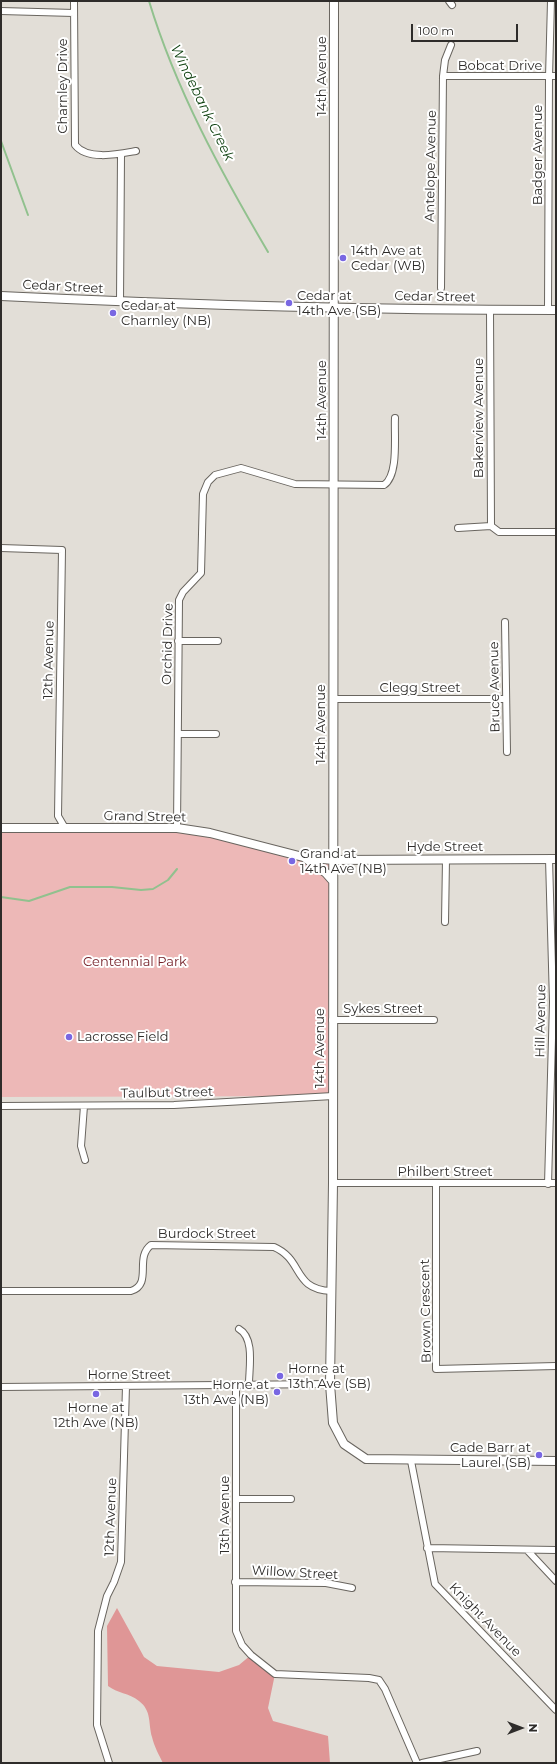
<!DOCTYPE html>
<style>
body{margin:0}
#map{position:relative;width:557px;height:1764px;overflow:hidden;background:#e2ded7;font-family:Montserrat,sans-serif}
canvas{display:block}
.frame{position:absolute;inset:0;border:2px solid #2e2c2a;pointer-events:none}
.north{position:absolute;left:501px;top:1708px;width:40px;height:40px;-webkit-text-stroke:3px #fff;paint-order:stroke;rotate:90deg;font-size:11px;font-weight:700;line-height:16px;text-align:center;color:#2e2c2a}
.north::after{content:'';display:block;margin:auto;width:14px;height:18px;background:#2e2c2a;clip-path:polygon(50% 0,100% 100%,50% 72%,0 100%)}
.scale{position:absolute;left:411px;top:24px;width:107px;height:18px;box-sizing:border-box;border:2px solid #2e2c2a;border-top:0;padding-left:5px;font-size:12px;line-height:14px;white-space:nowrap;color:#2e2c2a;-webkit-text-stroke:3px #fff;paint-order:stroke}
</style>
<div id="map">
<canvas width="557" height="1764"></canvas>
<div class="frame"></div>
<div class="north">N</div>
<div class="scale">100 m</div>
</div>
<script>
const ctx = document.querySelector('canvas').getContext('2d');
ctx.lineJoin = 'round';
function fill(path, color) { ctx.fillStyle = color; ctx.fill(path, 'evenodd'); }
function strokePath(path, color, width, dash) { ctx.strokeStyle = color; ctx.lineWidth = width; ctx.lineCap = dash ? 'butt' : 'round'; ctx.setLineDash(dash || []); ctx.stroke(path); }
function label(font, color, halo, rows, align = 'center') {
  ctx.font = font + ' Montserrat,sans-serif'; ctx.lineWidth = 4; ctx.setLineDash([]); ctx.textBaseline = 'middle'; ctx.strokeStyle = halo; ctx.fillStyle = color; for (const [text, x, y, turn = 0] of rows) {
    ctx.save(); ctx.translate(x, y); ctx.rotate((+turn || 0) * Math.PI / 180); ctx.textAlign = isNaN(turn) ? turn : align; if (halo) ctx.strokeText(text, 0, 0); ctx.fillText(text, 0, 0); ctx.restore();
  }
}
fill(new Path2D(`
 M177,828L333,860V1096L1,1097V831Z`), '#edb8b7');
fill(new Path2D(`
 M117,1608L144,1657L157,1666L219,1672L239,1665L251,1655L275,1674L268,1708L273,1721L328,1736L330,1763H163C159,1755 154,1746 152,1737C148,1723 152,1711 139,1701C129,1693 117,1693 108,1686L107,1626Z`), '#df9696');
strokePath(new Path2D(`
 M149,1C176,90 221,172 268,252
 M1,141L28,215
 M1,897L29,901L70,887H112L141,890L153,889L168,880L177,869`), '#91c18e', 2);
const street = new Path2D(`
 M74,1L75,145C88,161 119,154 136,151
 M449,1L452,5
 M1,11L74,13
 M443,76H556
 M441,288L443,76L445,60L451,45
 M120,302L121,154
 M490,309L491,526
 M548,310L549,77L551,1
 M458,528L491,526L499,532H556
 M1,548L62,550L58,816L65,828
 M505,622L507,752
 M178,641H218
 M333,699H506
 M178,734H216
 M177,828L179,600L183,592L201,573L203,494L208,482L215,475L241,468L295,484L384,485C399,475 394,435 395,418
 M445,922L446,859
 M332,1020H434
 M1,1106L174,1105L333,1096
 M84,1106L81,1146L85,1160
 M333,1183H556
 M436,1183V1369L556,1366
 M548,1184L553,1002L549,859
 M1,1291H131C153,1284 134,1258 151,1245L274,1247C304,1260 292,1289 331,1291
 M239,1329C255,1338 249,1368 249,1384
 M236,1385V1631L242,1645L251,1655L275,1674L369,1678L379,1680L385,1689L417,1763
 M1,1387L330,1384
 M411,1461L435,1584L556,1710
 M236,1499H291
 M427,1548L556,1550
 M527,1550L556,1581
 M235,1582L326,1583L352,1588
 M109,1763L97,1725L98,1631L107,1596L114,1582L121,1562L126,1386
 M422,1763L477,1751`);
const secondary = new Path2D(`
 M334,1L333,1183L330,1384L333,1423L344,1444L366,1459L556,1461
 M1,296C186,305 371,310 556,310
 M1,828H177L210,833L303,857L333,860L556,859
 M305,858L326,873L333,881`);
strokePath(street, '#69655f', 8);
strokePath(secondary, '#69655f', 10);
strokePath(street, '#fff', 6);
strokePath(secondary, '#fff', 8);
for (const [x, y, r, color] of [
 [343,258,4,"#7967e2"],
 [289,303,4,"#7967e2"],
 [113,313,4,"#7967e2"],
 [292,861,4,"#7967e2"],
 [69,1037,4,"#7967e2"],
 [280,1376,4,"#7967e2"],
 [277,1392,4,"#7967e2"],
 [96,1394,4,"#7967e2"],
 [539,1455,4,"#7967e2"]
]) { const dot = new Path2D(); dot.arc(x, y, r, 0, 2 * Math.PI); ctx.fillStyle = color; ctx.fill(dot); strokePath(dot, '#fff', 1.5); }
label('13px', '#2e2c2a', '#fff', [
 ["Bobcat Drive",500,66],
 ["14th Avenue",322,76,-90],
 ["Charnley Drive",63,86,-90],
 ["Badger Avenue",538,155,-90],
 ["Antelope Avenue",431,166,-89],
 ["Cedar Street",63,287,3],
 ["Cedar Street",435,297,1],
 ["14th Avenue",322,400,-90],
 ["Bakerview Avenue",479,418,-90],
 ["Orchid Drive",168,644,-89],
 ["12th Avenue",49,660,-89],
 ["Bruce Avenue",495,687,-91],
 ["Clegg Street",420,688],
 ["14th Avenue",321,724,-90],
 ["Grand Street",145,817,1],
 ["Hyde Street",445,847],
 ["Sykes Street",383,1009],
 ["Hill Avenue",541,1021,-89],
 ["14th Avenue",320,1048,-90],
 ["Taulbut Street",167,1093,-1],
 ["Philbert Street",445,1172],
 ["Burdock Street",207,1234],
 ["Brown Crescent",426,1311,-91],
 ["Horne Street",129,1375],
 ["13th Avenue",225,1515,-90],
 ["12th Avenue",111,1517,-88],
 ["Willow Street",295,1573,3],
 ["Knight Avenue",485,1620,46]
]);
label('13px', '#2e2c2a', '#fff', [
 ["14th Ave at",351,251],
 ["Cedar (WB)",351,266],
 ["Cedar at",297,296],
 ["14th Ave (SB)",297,311],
 ["Cedar at",121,306],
 ["Charnley (NB)",121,321],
 ["Grand at",300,854],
 ["14th Ave (NB)",300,869],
 ["Lacrosse Field",77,1037],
 ["Horne at",288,1369],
 ["13th Ave (SB)",288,1384],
 ["Horne at",269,1385,"right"],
 ["13th Ave (NB)",269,1400,"right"],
 ["Horne at",96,1408,"center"],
 ["12th Ave (NB)",96,1423,"center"],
 ["Cade Barr at",531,1448,"right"],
 ["Laurel (SB)",531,1463,"right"]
], 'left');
label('13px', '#752028', '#fff', [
 ["Centennial Park",135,962]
]);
label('italic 14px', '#0c3f0d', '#fff', [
 ["Windebank Creek",202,103,64]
]);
</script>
